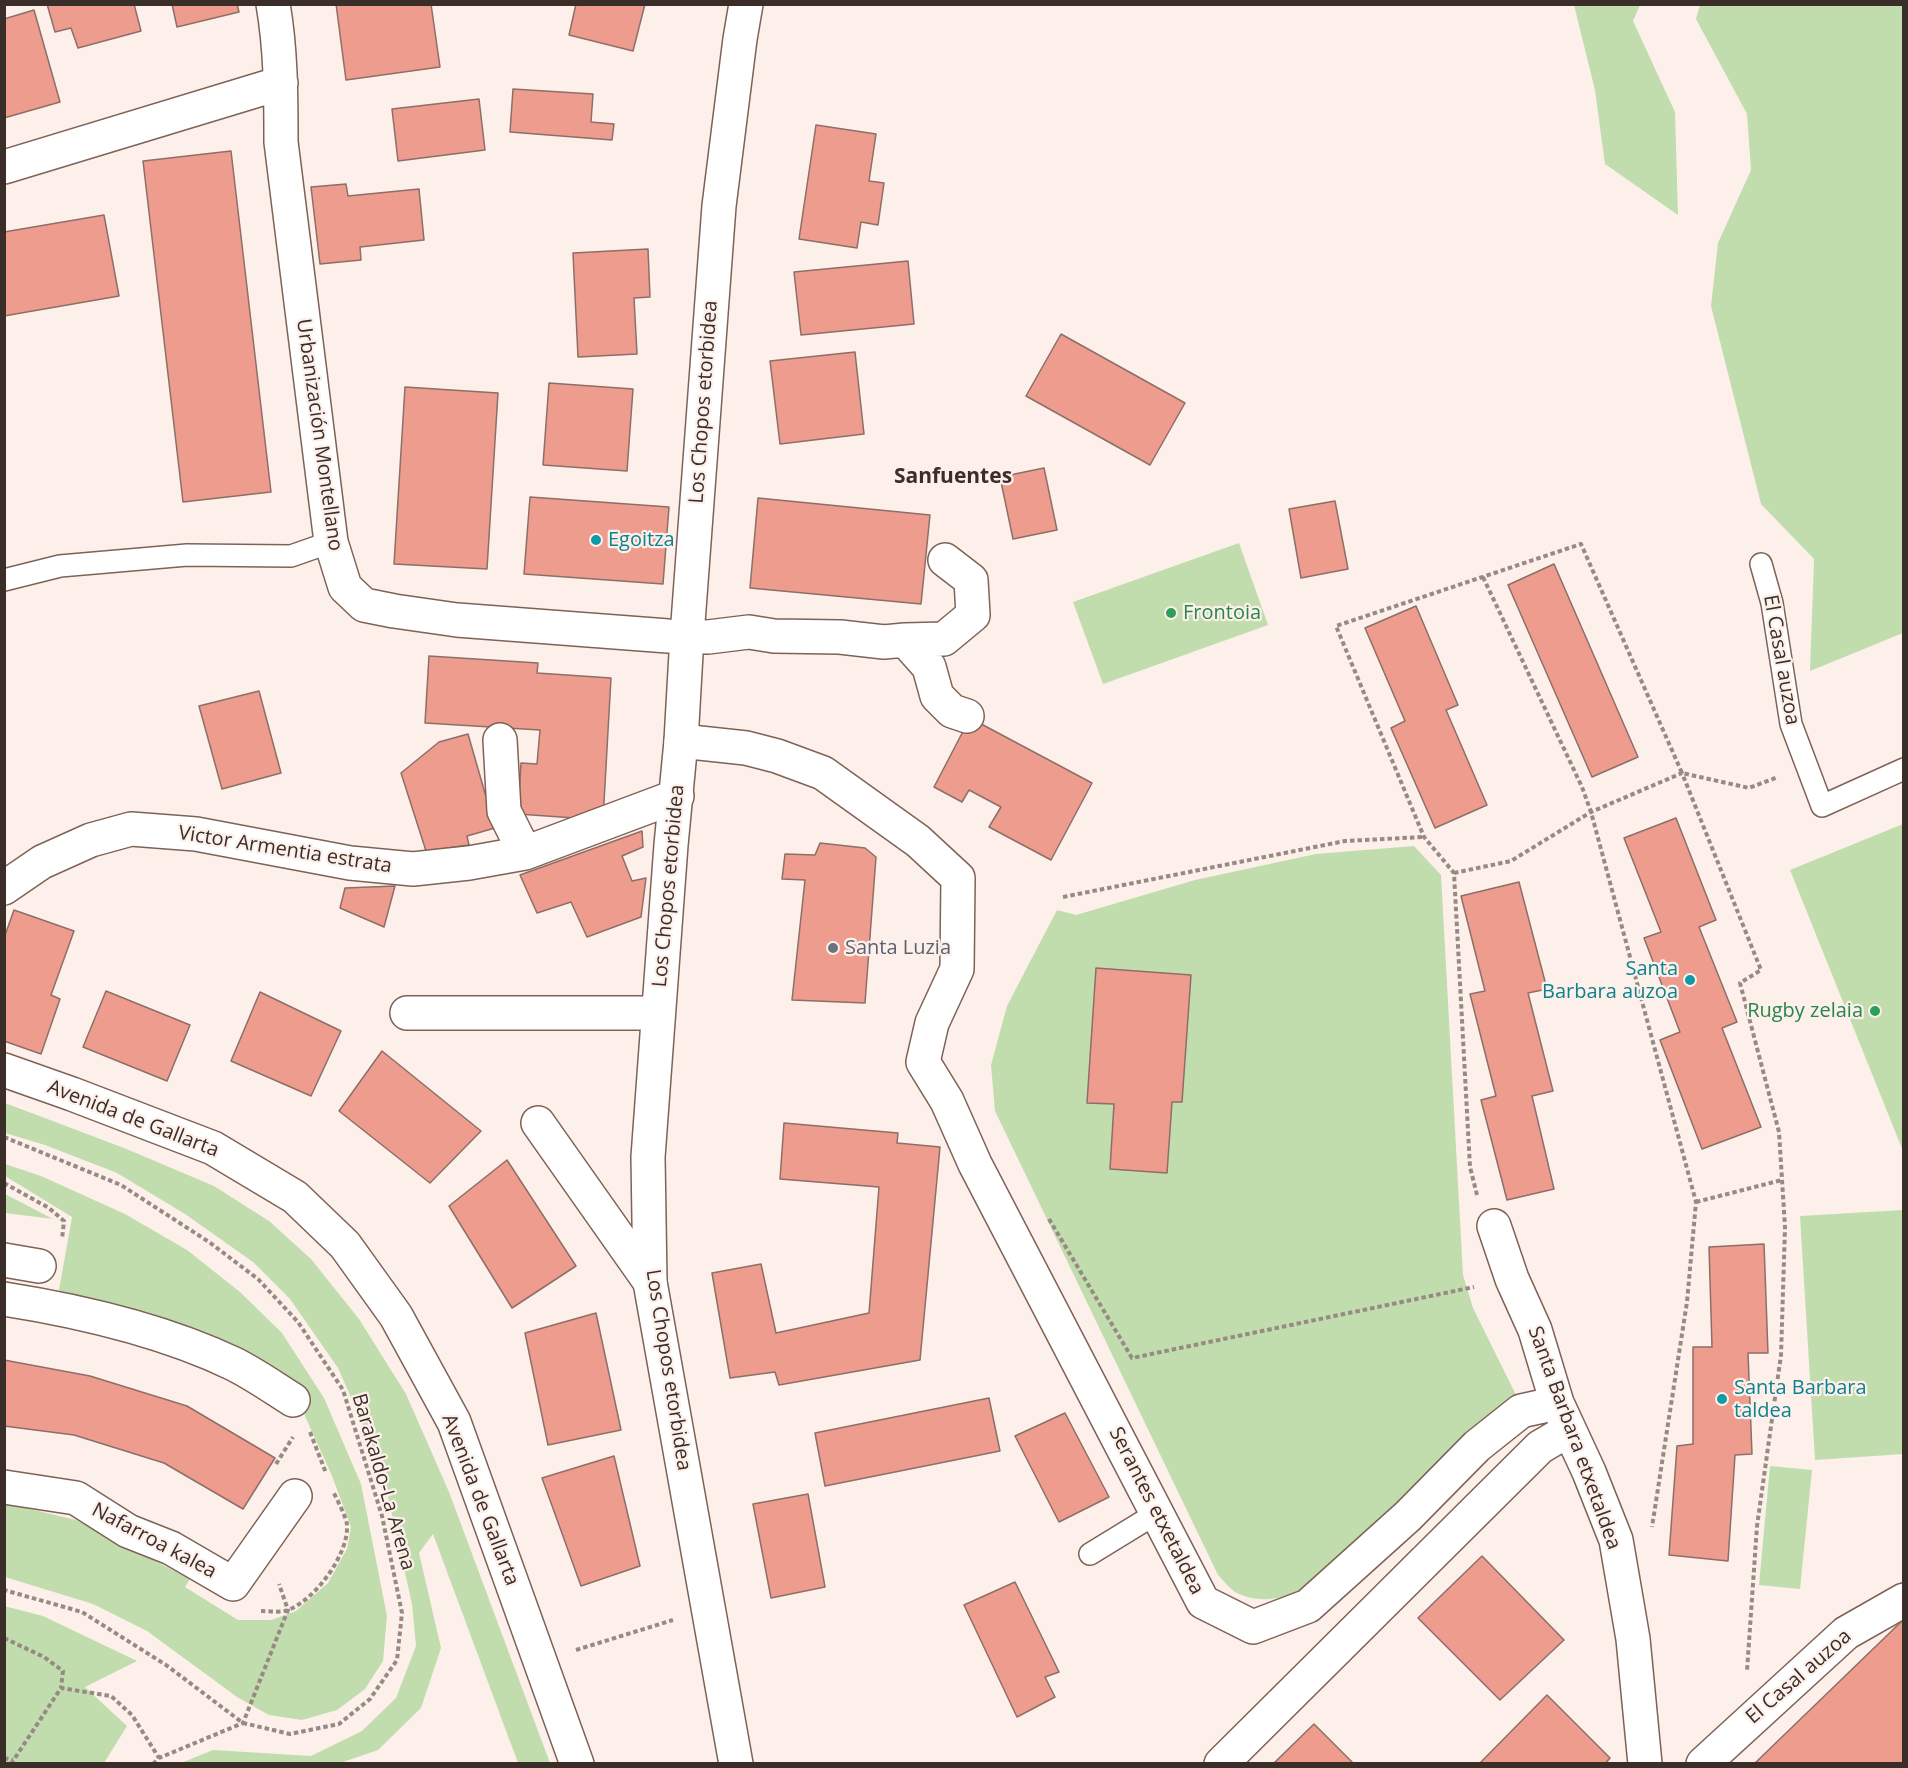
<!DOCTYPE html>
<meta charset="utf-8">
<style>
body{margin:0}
#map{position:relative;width:1908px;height:1768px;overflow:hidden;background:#fdf0ea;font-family:"Open Sans",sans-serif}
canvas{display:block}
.frame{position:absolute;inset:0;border:6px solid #3b2e29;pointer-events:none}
</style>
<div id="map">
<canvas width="1908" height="1768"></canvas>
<div class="frame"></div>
</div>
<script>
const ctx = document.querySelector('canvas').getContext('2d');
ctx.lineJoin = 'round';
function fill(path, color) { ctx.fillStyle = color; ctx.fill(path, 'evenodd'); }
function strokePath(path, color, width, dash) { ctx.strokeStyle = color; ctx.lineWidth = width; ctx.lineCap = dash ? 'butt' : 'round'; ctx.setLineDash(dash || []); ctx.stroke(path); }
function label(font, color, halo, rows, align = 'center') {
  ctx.font = font + ' "Open Sans",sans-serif'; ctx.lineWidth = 4.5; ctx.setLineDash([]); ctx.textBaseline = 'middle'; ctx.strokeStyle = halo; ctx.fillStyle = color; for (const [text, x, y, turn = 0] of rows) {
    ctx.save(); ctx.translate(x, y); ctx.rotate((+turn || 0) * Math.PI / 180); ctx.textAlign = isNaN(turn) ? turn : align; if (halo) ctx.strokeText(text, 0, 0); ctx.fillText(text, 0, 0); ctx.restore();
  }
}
fill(new Path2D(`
 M1574,5H1640L1633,21L1675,112L1678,215L1605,164L1595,90Z
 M1700,5H1903V633L1810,671L1814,559L1761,504L1711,306L1718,243L1751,170L1747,114L1696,19Z
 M1239,543L1268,625L1103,684L1073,602Z
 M1903,824V1151L1790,870Z
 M1414,846L1441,875L1463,1275L1473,1308L1519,1401L1496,1409L1315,1586C1290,1597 1261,1606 1235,1592C1229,1588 1223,1580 1218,1575L995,1111L991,1065L1007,1006L1057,910L1076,915L1195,880L1316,854Z
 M5,1103L124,1148L214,1186L269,1221L311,1259L359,1319L406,1394L449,1492L550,1763H518L433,1534L419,1553L441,1648L421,1708L378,1750L340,1763H181L213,1750L311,1756L362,1731L396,1698L416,1646L412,1604L381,1466L338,1368L290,1299L253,1262L185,1214L117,1173L45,1145L5,1133Z
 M5,1164L41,1176L125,1214L187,1250L240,1292L282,1333L324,1398L361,1484L387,1616L383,1661L365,1689L337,1710L302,1720L269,1715L237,1697L147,1631L93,1604L5,1577V1503L76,1520L190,1579L185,1587L238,1620H271L296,1611L328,1583L347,1549L351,1527L332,1476L296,1396L65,1305L59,1290L72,1217L5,1176Z
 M4,1194H5L53,1219L5,1213Z
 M1903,1210V1454L1815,1460L1800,1216Z
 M1770,1466L1812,1470L1800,1589L1759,1585Z
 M4,1606L43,1616L137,1661L85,1687L127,1726L104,1763H5Z`), '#c1ddad');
const building = new Path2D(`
 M47,4H134L141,31L78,48L71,28L55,32Z
 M172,4H237L239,12L177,27Z
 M336,4H431L440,67L346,80Z
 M576,4H645L633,51L569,35Z
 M34,10L60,102L4,118V19Z
 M513,89L593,94L591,122L614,124L612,140L510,132Z
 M479,99L485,150L398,161L392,109Z
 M816,125L876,134L869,181L884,183L878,225L861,222L857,248L799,239Z
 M231,151L271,492L183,502L143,161Z
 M346,184L348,196L419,189L424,240L360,247L361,260L320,264L311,187Z
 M104,215L119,296L4,316V232Z
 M648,249L650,297L634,298L637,354L578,357L573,253Z
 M908,261L914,324L801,335L794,272Z
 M1061,334L1185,403L1150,465L1026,396Z
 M855,352L864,434L780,444L770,361Z
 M549,383L633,389L627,471L543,465Z
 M405,387L498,393L487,569L394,564Z
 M1044,468L1057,530L1013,539L1000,477Z
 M530,497L669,507L663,584L524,574Z
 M758,498L930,515L921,604L750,588Z
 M1335,501L1348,569L1301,578L1289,509Z
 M1554,564L1638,757L1592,777L1508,585Z
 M1416,606L1458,705L1446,710L1487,805L1435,828L1391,728L1405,721L1365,628Z
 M429,656L538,663L537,673L611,678L603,820L518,814L521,763L537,764L540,730L425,723Z
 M259,691L281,773L222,789L199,706Z
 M970,718L1092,783L1051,860L989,827L1001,807L969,790L962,802L934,787Z
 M468,734L495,828L467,836L469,845L426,851L401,773L439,742Z
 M1676,818L1716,920L1699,927L1737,1022L1722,1028L1761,1127L1702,1149L1660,1040L1680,1032L1644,938L1661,932L1624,838Z
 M642,831L643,847L622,856L632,881L646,878L641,917L587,937L571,902L537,913L520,875Z
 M820,843L865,848L876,857L865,1003L792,1000L805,880L782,879L785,854L815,855Z
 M1519,882L1547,989L1528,993L1553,1091L1532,1096L1554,1189L1507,1200L1481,1100L1496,1096L1470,994L1485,991L1461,896Z
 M395,886L384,927L340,908L345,888Z
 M14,910L74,931L51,995L60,999L41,1054L4,1041V938Z
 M1096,968L1191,975L1182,1102H1172L1167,1173L1110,1169L1114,1104L1087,1103Z
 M106,991L190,1025L167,1081L83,1047Z
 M260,992L341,1031L311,1096L231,1061Z
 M382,1051L481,1131L430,1183L339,1111Z
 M784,1123L898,1133L897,1143L940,1147L920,1360L779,1385L775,1372L730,1378L712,1273L761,1264L776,1333L869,1313L879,1187L780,1179Z
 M507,1160L576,1266L512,1308L449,1206Z
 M1764,1244L1768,1353H1748L1752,1454L1735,1455L1728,1561L1669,1555L1677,1446L1693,1444V1347H1712L1709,1247Z
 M596,1313L621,1430L548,1445L525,1333Z
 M4,1360L90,1376L187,1406L275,1458L243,1509L164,1463L74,1435L4,1426Z
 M989,1398L1000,1451L825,1486L815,1433Z
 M1065,1413L1109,1497L1059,1522L1015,1436Z
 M614,1456L640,1566L581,1586L542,1478Z
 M808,1494L825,1587L771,1598L753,1504Z
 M1482,1556L1564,1640L1500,1700L1418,1618Z
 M1015,1582L1059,1672L1045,1677L1055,1697L1017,1717L964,1605Z
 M1904,1619V1764H1754Z
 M1547,1695L1610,1758L1605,1764H1479Z
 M1314,1724L1354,1764H1273Z`);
fill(building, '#ee9c8d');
strokePath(building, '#8d6e68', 1.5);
const lane = new Path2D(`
 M1761,564L1772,603L1791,724L1822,806L1904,769
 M4,580L60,566L187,555L291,556L331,542
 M1090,1554L1157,1513`);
const street = new Path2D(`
 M273,4C281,50 281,96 281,142L331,542L345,587L364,605L394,611L457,620L668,636L708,637L749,632L774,636L840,637L884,642L905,640L929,667L937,696L952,711L967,716
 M4,167L281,83
 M905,640L944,639L973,615L971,580L945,560
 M500,740L504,811L525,853
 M681,741L746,748L777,756L823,773L918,841L958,878L957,969L932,1023L923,1062L947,1101L975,1164L1203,1602L1253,1627L1308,1606L1408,1516L1477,1446L1521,1411L1557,1403
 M4,888L42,862L91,840L131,829L196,834L350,863L413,869L469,863L525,853L677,796
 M407,1013H658
 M538,1123L650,1282
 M1494,1226L1512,1279L1535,1330L1557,1403L1589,1472L1616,1540L1633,1639L1645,1764
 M4,1260L39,1266
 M4,1299C80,1311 165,1331 234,1364C254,1374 274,1388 293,1400
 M4,1487L76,1498L128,1531L171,1548L233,1584L295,1496
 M1221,1764L1540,1447L1569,1430
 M1703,1764L1846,1633L1904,1600`);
const secondary = new Path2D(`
 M4,1070L72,1094L213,1148L295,1197L345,1245L396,1316L454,1422L577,1764
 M736,1764L650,1282L648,1157L671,845L681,741L687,636L719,206L740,39L746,4`);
strokePath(lane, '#7e6256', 24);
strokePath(street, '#7e6256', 36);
strokePath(secondary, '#7e6256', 36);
strokePath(new Path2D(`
 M1483,577L1582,787L1591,812L1696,1202L1687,1302L1652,1527
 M1454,873L1511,861L1591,812L1682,773L1761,970L1740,983L1779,1132L1785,1227L1781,1355L1757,1526L1747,1671
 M1063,897L1345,841L1424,837
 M4,1137L121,1185L209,1242L258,1279L298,1322L343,1390L382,1516L402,1613L397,1660L370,1699L339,1724L290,1734L243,1723L166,1665L82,1612L4,1590
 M4,1183L49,1208L64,1221L62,1239
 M1477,1195L1470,1167L1454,873L1424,837L1336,626L1581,544L1682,773L1749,788L1778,777
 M1696,1202L1782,1180
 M1049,1219L1132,1358L1474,1287
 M310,1432L326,1473
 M276,1464L293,1437
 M261,1611C268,1611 281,1613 288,1610C315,1600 349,1554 347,1525C346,1516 337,1500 333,1491
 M4,1638L44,1657L63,1671L61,1688
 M576,1650L673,1620
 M4,1758L13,1760
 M11,1764L61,1688L111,1696L132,1715L159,1758
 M153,1764L159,1758L243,1723L288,1610L279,1584`), '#978a85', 4, [4.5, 3]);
strokePath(lane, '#fff', 21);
strokePath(street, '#fff', 33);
strokePath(secondary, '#fff', 33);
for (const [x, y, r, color] of [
 [596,540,6,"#0f9aa8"],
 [1171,613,6,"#2e9e5b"],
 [833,948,6,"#6b7280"],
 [1690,980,6,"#0f9aa8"],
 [1875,1011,6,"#2e9e5b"],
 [1722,1399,6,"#0f9aa8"]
]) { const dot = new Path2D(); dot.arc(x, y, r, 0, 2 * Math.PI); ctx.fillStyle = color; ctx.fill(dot); strokePath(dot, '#fdf0ea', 2); }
label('20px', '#3b2e29', '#fdf0ea', [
 ["Los Chopos etorbidea",704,402,-86],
 ["Urbanización Montellano",319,435,82],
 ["El Casal auzoa",1781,660,80],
 ["Victor Armentia estrata",285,850,9],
 ["Los Chopos etorbidea",669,886,-85],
 ["Avenida de Gallarta",133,1119,21],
 ["Los Chopos etorbidea",668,1370,81],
 ["Santa Barbara etxetaldea",1574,1438,70],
 ["Barakaldo-La Arena",383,1482,74],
 ["Avenida de Gallarta",480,1500,69],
 ["Serantes etxetaldea",1156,1511,63],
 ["Nafarroa kalea",154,1541,28],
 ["El Casal auzoa",1799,1677,-41]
]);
label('20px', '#0d838f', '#fdf0ea', [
 ["Egoitza",608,540],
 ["Santa",1678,969,"right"],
 ["Barbara auzoa",1678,992,"right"],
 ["Santa Barbara",1734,1388],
 ["taldea",1734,1411]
], 'left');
label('20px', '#27864d', '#fdf0ea', [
 ["Frontoia",1183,613],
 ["Rugby zelaia",1863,1011,"right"]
], 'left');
label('20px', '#5b616d', '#fdf0ea', [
 ["Santa Luzia",845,948]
], 'left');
label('bold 21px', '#3b2e29', '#fdf0ea', [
 ["Sanfuentes",953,477]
]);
</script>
